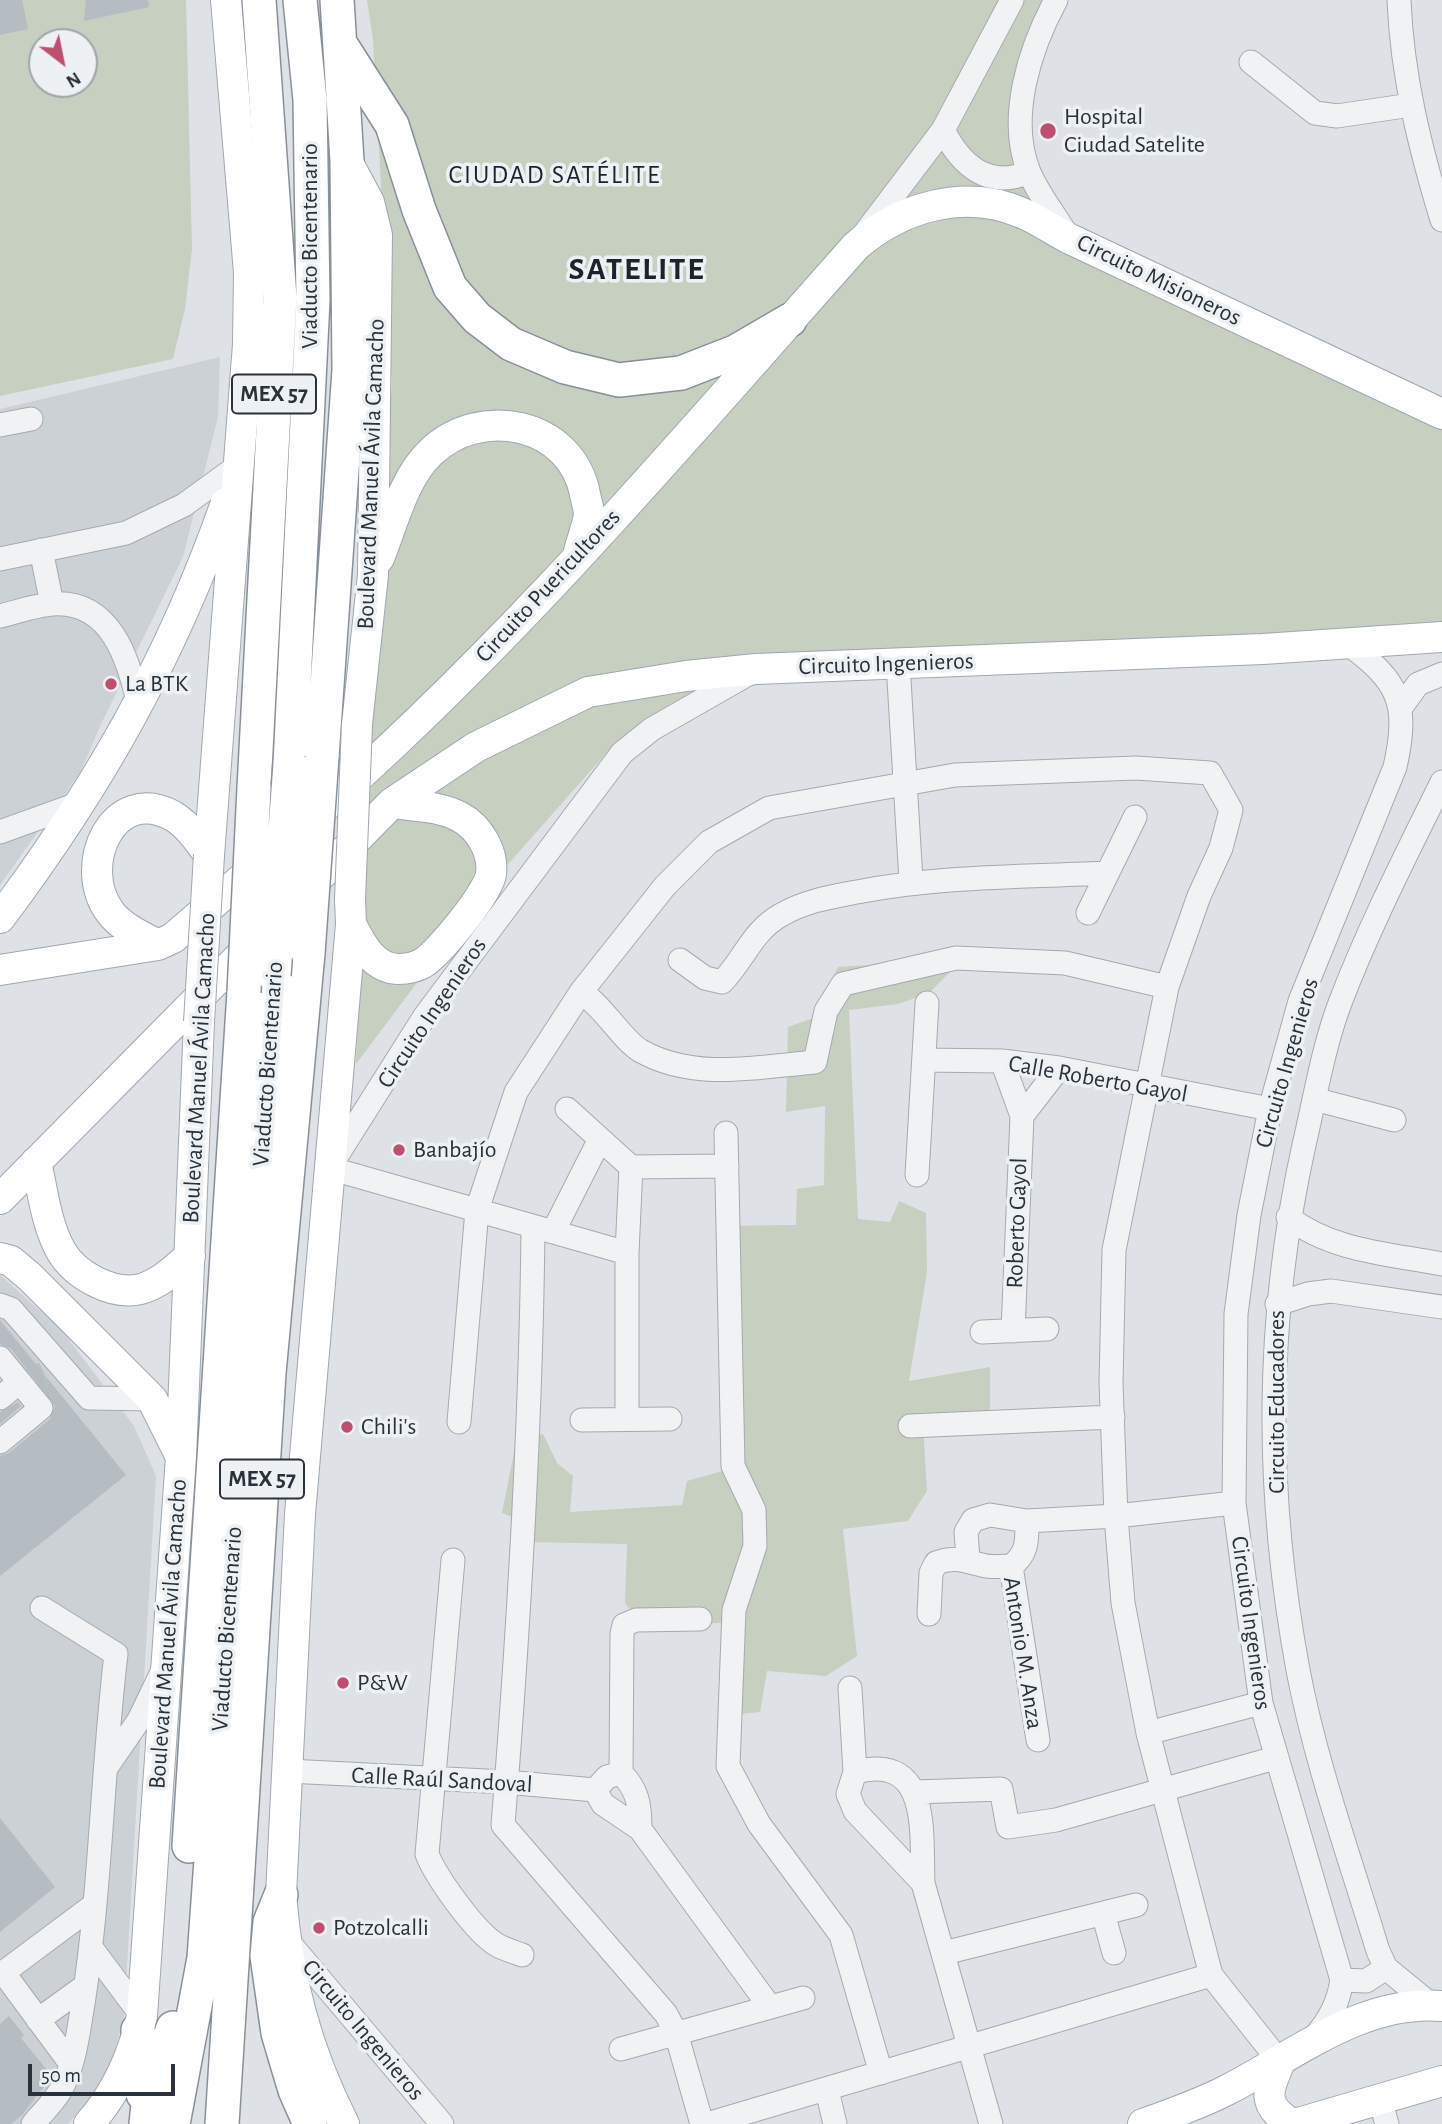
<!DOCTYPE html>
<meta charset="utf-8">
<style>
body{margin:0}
#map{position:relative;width:1442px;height:2124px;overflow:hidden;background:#dee2e6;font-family:"Alegreya Sans",sans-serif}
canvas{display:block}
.north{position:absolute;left:28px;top:28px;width:70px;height:70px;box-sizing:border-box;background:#edf1f3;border:2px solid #9fa5a9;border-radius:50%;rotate:148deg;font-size:19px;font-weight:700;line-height:28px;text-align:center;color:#29323a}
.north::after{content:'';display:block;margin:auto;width:24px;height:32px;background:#be4f70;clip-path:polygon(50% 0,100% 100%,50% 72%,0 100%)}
.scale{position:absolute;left:28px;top:2064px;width:147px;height:32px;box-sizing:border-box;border:4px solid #29323a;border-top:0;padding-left:9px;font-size:21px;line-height:24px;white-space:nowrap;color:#29323a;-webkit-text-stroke:5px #edf1f3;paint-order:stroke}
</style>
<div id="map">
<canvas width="1442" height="2124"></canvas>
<div class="north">N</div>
<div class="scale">50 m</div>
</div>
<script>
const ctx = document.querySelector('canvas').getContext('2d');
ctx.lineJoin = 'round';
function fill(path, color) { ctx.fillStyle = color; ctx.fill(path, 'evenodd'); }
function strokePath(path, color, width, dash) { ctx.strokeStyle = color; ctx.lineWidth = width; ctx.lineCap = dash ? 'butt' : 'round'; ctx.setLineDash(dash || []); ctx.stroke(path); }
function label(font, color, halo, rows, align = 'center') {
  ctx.font = font + ' "Alegreya Sans",sans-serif'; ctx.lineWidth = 7; ctx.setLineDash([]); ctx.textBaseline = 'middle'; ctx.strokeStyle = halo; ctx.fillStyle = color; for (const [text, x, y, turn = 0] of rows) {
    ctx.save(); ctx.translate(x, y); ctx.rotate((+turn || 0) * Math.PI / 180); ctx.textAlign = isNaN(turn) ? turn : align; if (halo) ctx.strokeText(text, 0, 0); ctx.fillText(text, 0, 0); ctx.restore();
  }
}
fill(new Path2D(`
 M220,357L218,417L183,557L102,722L80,773L0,885V409Z
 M0,1275L61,1329L134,1426L156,1476L124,2016L108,2077L68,2124H0Z`), '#ccd1d6');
fill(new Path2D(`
 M0,0H186L192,249L185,309L173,359L0,396ZM42,42H84V84H42Z
 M367,0H1050L1013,107L1069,242L1442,423V632L797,667L617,741L494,880L356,1064L380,534L392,383L373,40Z
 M947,960L954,968L929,993L898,1004L849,1010L858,1219L890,1222L899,1201L926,1213L927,1272L909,1381L990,1367V1422L923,1425L927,1491L908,1521L843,1529L857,1656L826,1676L767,1671L760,1712L720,1716L721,1623L642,1625L625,1603L627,1544L525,1542V1522L502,1513L516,1442L543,1434L557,1463L573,1476L570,1512L682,1505L687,1481L726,1470L718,1226L796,1225L797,1189L824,1185L825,1106L786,1112L788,1027L816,1017L838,967Z`), '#c6cfc0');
fill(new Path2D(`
 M0,0H22L28,29L0,35Z
 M86,0H148L149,7L84,21Z
 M0,1320L126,1475L0,1576V1456L9,1453L50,1419L55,1406L11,1349L0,1344Z
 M18,1402L21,1406L0,1424V1412Z
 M0,1818L55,1887L0,1932Z
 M9,2016L24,2035L21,2038L52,2076L22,2115L11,2124H0V2024Z`), '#b5bcc2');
strokePath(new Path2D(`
 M3,1380L30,1357
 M11,1389L44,1373`), '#babfc4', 23, [23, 11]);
const minor = new Path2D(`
 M1056,0C1030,48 1007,118 1029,172C1038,194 1056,216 1068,237
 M1399,0C1402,76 1420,148 1442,220
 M1251,62L1315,113L1337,116L1411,105
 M943,130C961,165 988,190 1029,172
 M865,233L943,130L1012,0
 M0,425L31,419
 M41,550L52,604
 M0,559L126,533L184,505L239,465
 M0,616C17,612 36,605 53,604C111,600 129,660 139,706
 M898,663L911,881
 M1402,706L1418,684L1442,674
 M0,832L83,802
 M1088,913L1135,817
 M680,960L705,978L722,982C744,960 752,931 781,915C805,901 830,897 857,892C939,876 1023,877 1107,873
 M581,992C604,1007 623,1041 641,1051C694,1081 758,1067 815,1062L826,1011L843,984L956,958L1065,963L1167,987
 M924,1060L1002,1061L1059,1068L1270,1109
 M1002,1061L1022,1116L1013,1331
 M1314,1099L1394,1120
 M567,1109L631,1167L727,1166
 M1022,1116L1059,1068
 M726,1133L733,1466L754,1510L755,1546L734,1610L728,1766L759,1824L841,1935L881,2073
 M917,1175L927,1003
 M1288,1217C1331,1251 1390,1254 1442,1264
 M533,1228C531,1428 519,1625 503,1825L666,2014L676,2033L702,2124
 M553,1232L599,1141
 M627,1253L329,1168L425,1016L622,753L652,729L750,673
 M1277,1304L1308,1294L1331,1291L1442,1307
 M0,1305L11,1309L89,1398L152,1399
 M982,1332L1047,1329
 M0,1358L41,1408L0,1442
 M0,1398L11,1389
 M627,1419V1253L631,1167
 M582,1420L670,1419
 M459,1422L477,1210L516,1092L581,992L665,886L709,842L769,808L955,775L1136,768L1210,773L1231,810L1221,848L1199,896L1167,987L1114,1250L1111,1383L1116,1516L1123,1603L1148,1733L1211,1975L1280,2062
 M910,1426L1113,1417
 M968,1559L966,1532L973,1520L990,1515L1027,1521L1116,1516L1234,1503
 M453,1560L427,1854C436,1877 475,1932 497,1945C504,1949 514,1952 522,1955
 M1011,1566C1028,1554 1027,1540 1027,1521
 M929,1614L931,1573L936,1563C954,1556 964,1561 982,1565C990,1568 1002,1566 1011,1566L1038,1740
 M850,1688L855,1772
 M1148,1733L1261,1703
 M106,1768L139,1720L163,1670
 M288,1771L506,1782L595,1790
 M621,1773L622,1634L624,1625L636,1620L700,1619
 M915,1792L1001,1789L1008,1827L1056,1820L1275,1758
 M640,1829C640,1805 638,1790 621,1773L607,1777L595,1790L603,1804L640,1829L770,2007
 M923,1883C921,1832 931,1753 855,1772L848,1794L855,1811L923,1883L991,2124
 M1103,1913L1114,1953
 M286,1939L442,2124
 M92,1949L142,2016
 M944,1953L1136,1905
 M3,1972L71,2064
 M0,1975L94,1905
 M1342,1980L1366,1981L1386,1968
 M1430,2004L1386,1968L1378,1951C1350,1858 1316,1765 1298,1670C1265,1492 1265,1321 1304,1145C1315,1098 1323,1048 1340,1003C1369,927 1406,855 1442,782
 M38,2020L85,1986
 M1314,2038C1330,2019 1338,2004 1342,1980L1261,1703L1234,1503L1236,1314L1249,1215L1270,1109L1300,1001L1395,767C1409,704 1400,682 1348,644
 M621,2049L803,1998
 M827,2090L835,2124
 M1380,2100L1387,2124
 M33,2124C42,2113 53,2103 60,2091C75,2066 78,2032 83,2004C101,1888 102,1771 116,1654L42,1608
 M707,2124L1211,1975`);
const major = new Path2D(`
 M347,161L369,202L377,235L373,575L357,724
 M379,558C393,524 403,479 430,453C480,404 571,422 585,494C586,500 589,508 589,515C587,527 582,540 579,551
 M304,825C506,651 679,445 856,246C901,207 965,188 1022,213C1039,220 1054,231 1070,239L1442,414
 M209,855L248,344L249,273L226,0
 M304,892L392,803L476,747L588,692L686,676L756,669L1263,649L1442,637
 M0,918C99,786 171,659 226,503
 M351,924C361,943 372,968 398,969C406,969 416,967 423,963C439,953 489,892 491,874C494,852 479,827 460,817C440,806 414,806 392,803
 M158,945C141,936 121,927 110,912C76,866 113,783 173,816C188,825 199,841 209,855
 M0,970L158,945L173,938L264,860
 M36,1162C43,1192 46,1224 61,1251C75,1275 112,1296 141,1289C161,1283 175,1269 190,1256
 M0,1199L257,939
 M0,1258L11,1261L30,1277L152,1399L179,1453
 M1280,2062C1267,2091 1261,2105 1292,2124
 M89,2124C117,2092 132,2057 142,2016L181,1457L199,1022
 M344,2124C306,2049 288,1979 281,1895L300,1514L351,924L350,899
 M1143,2124C1171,2114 1200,2104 1227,2090C1294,2056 1362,1999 1442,2006
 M1295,2124L1442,2081`);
const highway = new Path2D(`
 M343,48L392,125L419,210L450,287L477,318L511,344L565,367L619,380L681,373L735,352L790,320
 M322,757L349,370L347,161L337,0
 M290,764L313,300L310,100L300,0
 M254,788L280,298L259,0
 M189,1846L244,992
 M281,1895L270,1922L267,1956L278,2033L295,2090L310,2124
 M138,2030L143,2094
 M146,2124L149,2093L173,2028
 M173,2124L204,1958L274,975
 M222,2124L269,1373L308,953`);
strokePath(minor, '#a4aaaf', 25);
strokePath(major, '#9ea8b0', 32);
strokePath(highway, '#87919a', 36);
strokePath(minor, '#f0f2f4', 23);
strokePath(major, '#fff', 30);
strokePath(highway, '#fff', 33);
const majorBridge = new Path2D(`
 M350,899L357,724
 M199,1022L209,855`);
const highwayBridge = new Path2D(`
 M308,953L322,757
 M274,975L290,764
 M244,992L254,788`);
strokePath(majorBridge, '#9ea8b0', 32, []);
strokePath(highwayBridge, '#87919a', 36, []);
strokePath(majorBridge, '#fff', 30);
strokePath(highwayBridge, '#fff', 33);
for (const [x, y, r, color] of [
 [1048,131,9,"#be4f70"],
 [111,684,7,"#be4f70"],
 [399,1150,7,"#be4f70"],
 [347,1427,7,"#be4f70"],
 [343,1683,7,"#be4f70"],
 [319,1928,7,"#be4f70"]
]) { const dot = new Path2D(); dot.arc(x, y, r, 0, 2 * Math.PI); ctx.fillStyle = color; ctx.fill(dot); strokePath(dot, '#edf1f3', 2.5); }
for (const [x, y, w] of [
 [274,394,84],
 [262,1479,84]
]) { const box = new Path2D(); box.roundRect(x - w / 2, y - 19.5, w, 39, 5); ctx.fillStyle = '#edf1f3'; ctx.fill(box); strokePath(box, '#29323a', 2); }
label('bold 23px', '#29323a', null, [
 ["MEX 57",274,394],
 ["MEX 57",262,1479]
]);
label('24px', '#29323a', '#edf1f3', [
 ["Hospital",1064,117],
 ["Ciudad Satelite",1064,145],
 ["La BTK",125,684],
 ["Banbajío",413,1150],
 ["Chili's",361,1427],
 ["P&W",357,1683],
 ["Potzolcalli",333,1928]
], 'left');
label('24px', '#29323a', '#edf1f3', [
 ["Viaducto Bicentenario",310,246,-90],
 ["Circuito Misioneros",1159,280,26],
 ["Boulevard Manuel Ávila Camacho",371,474,-88],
 ["Circuito Puericultores",548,586,-47],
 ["Circuito Ingenieros",886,664,-2],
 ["Circuito Ingenieros",432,1013,-56],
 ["Circuito Ingenieros",1287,1063,-74],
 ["Viaducto Bicentenario",268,1064,-86],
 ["Boulevard Manuel Ávila Camacho",199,1068,-87],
 ["Calle Roberto Gayol",1098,1079,10],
 ["Roberto Gayol",1017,1223,-88],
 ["Circuito Educadores",1277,1402,-90],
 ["Circuito Ingenieros",1251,1623,82],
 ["Viaducto Bicentenario",227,1629,-86],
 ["Boulevard Manuel Ávila Camacho",168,1634,-86],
 ["Antonio M. Anza",1023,1653,81],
 ["Calle Raúl Sandoval",442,1780,3],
 ["Circuito Ingenieros",363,2030,50]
]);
ctx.letterSpacing = '2px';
label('26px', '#1b232b', '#edf1f3', [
 ["CIUDAD SATÉLITE",555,175]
]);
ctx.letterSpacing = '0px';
ctx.letterSpacing = '2px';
label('bold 32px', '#1b232b', '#edf1f3', [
 ["SATELITE",637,269]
]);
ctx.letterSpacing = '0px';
</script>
